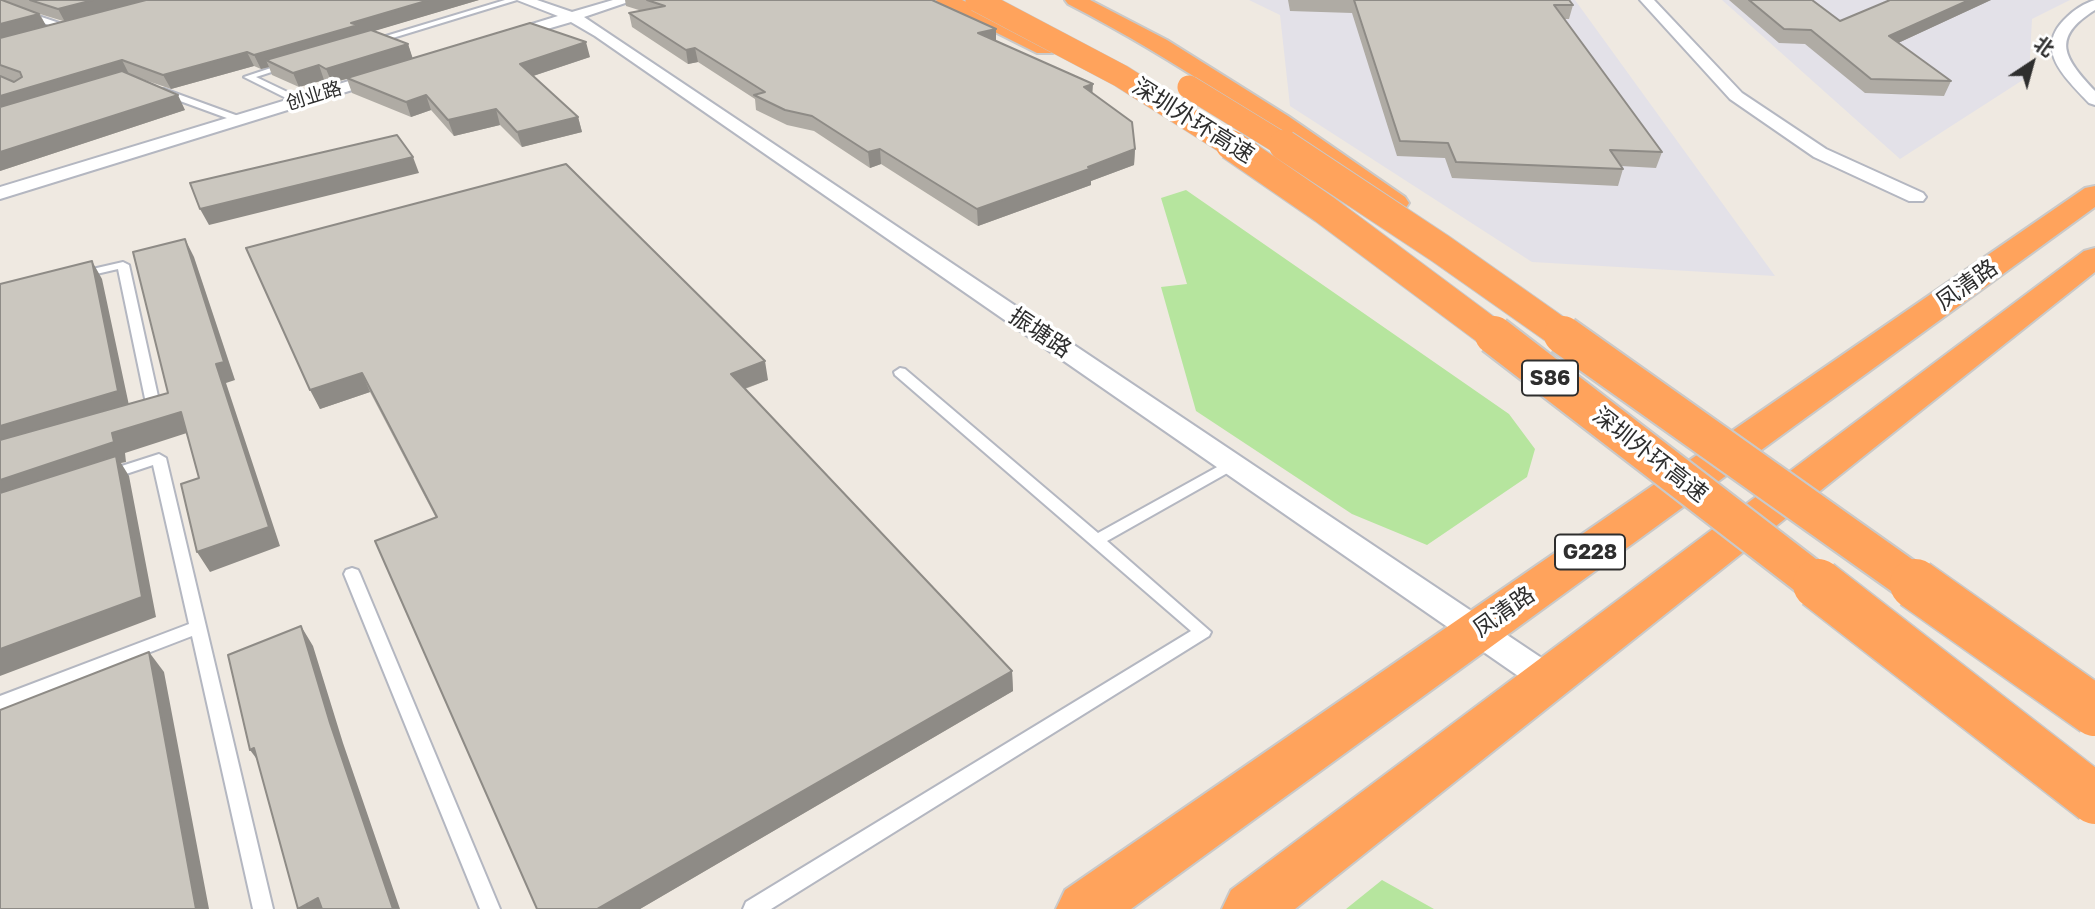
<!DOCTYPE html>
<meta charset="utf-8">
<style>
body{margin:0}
#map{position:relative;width:2095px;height:909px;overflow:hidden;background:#efe9e1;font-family:"Golos Text","Noto Sans SC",sans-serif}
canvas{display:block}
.north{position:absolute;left:1997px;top:28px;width:70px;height:70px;-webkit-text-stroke:5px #fff;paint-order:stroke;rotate:36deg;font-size:19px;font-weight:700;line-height:28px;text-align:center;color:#2e2e2e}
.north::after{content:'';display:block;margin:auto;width:24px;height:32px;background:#2e2e2e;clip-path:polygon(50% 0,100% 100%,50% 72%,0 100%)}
</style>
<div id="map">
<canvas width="2095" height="909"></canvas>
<div class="north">北</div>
</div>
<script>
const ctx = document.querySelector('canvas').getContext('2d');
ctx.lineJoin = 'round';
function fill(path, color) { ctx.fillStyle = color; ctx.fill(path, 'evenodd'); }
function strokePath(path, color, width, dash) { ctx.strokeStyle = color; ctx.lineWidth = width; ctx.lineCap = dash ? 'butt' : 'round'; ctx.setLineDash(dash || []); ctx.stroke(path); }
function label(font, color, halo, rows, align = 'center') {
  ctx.font = font + ' "Golos Text","Noto Sans SC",sans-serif'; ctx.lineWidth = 7; ctx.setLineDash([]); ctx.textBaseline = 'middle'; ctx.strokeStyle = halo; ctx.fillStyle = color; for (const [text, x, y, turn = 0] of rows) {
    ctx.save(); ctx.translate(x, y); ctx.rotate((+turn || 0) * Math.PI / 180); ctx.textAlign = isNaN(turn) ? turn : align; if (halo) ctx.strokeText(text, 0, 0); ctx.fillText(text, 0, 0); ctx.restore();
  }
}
fill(new Path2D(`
 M1249,0H1575L1775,276L1532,262L1290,106L1280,15Z
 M1722,0H2070L2032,19L2029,76L1900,159Z`), '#e3e1e8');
fill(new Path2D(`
 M1186,190L1509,414L1535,449L1527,477L1427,545L1352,514L1196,411L1161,287L1187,284L1161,198Z
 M1382,880L1434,909H1346Z`), '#b6e59e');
const lane = new Path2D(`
 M505,0H517L373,44L366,42Z
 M0,3L71,27L72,29L65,31L0,7Z
 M283,64L290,66L256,77L302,99V103H296L244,77Z
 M164,89L241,117L242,119L235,121L161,94V90Z
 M123,262L129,265L161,410L159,413L147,416L140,412L147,408L118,269L79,278L73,275L75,273Z
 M900,368L905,369L1098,533L1228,461H1238L1240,464L1238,467L1107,541L1211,632L1209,636L771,909H743L746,902L1191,631L895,375L894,372Z
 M159,454L166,458L273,909H253L192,636L0,710V696L189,624L153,465L108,480L101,475L103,472Z
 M352,568L358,570L360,574L500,909H480L344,574L346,570Z`);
const street = new Path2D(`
 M517,0H537L572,12L613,0H634L584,17L1561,671L1565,680L1561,689L1549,693L1537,689L595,36L571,22L513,39H503L501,36L503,33L558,16Z
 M1640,0H1654L1742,93L1826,149L1923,193L1926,197L1923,201H1909L1814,157L1730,99Z
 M2095,0V10C2050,38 2064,58 2095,91V105L2089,103C2065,77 2032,49 2067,17C2074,10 2085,3 2095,0Z
 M385,70L391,72L393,75L391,78L0,199V187Z`);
const highway = new Path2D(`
 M936,0H962L1053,43L1056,48L1053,53H1037L939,4Z
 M1065,0H1090L1167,40L1288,116L1405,197L1409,203L1405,209L1395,211L1385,209C1283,134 1181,62 1068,4Z
 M2095,186V207L1131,909H1056L1065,890L2085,188Z
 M2095,248V272L1295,909H1222L1231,890L2084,251Z`);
strokePath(lane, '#b4b7c1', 4);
strokePath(street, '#b4b7c1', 4);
strokePath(highway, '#c9c9c9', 4);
fill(lane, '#fff');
fill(street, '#fff');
fill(highway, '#ffa35c');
const highwayBridgeFar3 = new Path2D(`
 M977,0L1121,76L1233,147
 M1189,87L1287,147`);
const highwayBridgeFar2 = new Path2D(`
 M1231,145L1324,209L1496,337
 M1284,145L1441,249L1566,337`);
const highwayBridgeFar1 = new Path2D(`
 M1494,335L1820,586
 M1563,335L1917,586`);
const highwayBridge = new Path2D(`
 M1818,584L2095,799
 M1915,584L2095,711`);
strokePath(highwayBridgeFar3, '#c9c9c9', 24, []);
strokePath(highwayBridgeFar2, '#c9c9c9', 32, []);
strokePath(highwayBridgeFar1, '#c9c9c9', 42, []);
strokePath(highwayBridge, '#c9c9c9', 53, []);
strokePath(highwayBridgeFar3, '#ffa35c', 23);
strokePath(highwayBridgeFar2, '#ffa35c', 30);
strokePath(highwayBridgeFar1, '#ffa35c', 38);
strokePath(highwayBridge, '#ffa35c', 50);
fill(new Path2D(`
 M0,0H479L373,31L408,44L412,58L590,57L533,76L578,117L582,132L522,147L500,125L454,136L431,110L411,117L352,93L347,79L332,83L324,80L299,87L272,75L269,67L261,69L254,66L171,89L136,77L185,110L0,171ZM40,14L63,21L46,26Z
 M625,0H932L996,41L1092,93L1135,149L1134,165L1091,181V185L978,226L881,164L870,168L814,131L787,125L756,110L755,99L698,62L688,64L632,27L629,13L642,11L626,6Z
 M1288,0H1569L1573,5L1569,19H1564L1662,152L1656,168L1621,166L1623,169L1618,186L1452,178L1445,158L1397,156L1352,13L1290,11Z
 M1729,0H1812L1840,21L1890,0H1991L1898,43L1951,81L1944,96L1865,93L1805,44L1779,43Z
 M246,248L768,380L745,389L1012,671L1013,691L640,909H537L436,518L370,392L320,409Z`), '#afaba4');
fill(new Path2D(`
 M93,0H150L65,22L58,9Z
 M429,0H479L361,35L266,60L269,67L261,69L254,55L351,23Z
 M1969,0H1991L1883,50L1889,36Z
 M39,14L47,27L0,39V24Z
 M996,29V42L978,33Z
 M586,42L590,57L524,79L520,64Z
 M408,44L413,59L332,83L326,69Z
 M695,48L698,62L688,64L686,50Z
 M247,52L254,66L171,89L163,75Z
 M122,60L129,74L0,113V96Z
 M319,65L324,80L299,87L293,73Z
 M1093,84L1092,99L1084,87Z
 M178,95L185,110L0,171V152Z
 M426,95L431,110L411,117L406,102Z
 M496,109L500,125L454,136L448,120Z
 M578,117L582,132L522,147L517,132Z
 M880,149L881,164L870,168L868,152Z
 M1135,149L1134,165L1091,181V185L978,226L977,209Z
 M413,157L419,173L209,225L200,209Z
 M185,239L194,257L235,380L226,383L280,546L210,572L197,552L216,364Z
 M92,261L102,279L130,410L0,449V426Z
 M765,361L768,380L735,392L731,374Z
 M362,373L370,392L320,409L310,390Z
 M181,412L193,431L125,453L126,462L121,463L129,476L156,617L0,676V480L112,433Z
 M301,626L313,646L343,743L400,909H393L330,723Z
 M149,652L164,672L209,909H196Z
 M1012,671L1013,691L640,909H597Z
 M254,748L265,770L250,750Z
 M318,898L327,909H298Z`), '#8e8b86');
const building = new Path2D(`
 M0,0H2L39,14L0,24Z
 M30,0H93L58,9Z
 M146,0H429L351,23L358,25L254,55L247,52L163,75L122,60L0,96V76L14,82L22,77L20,72L0,65V38Z
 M647,0H932L996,29L978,33L1093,84L1084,87L1132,122L1135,149L1088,167L1092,168L977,209L880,149L868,152L812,116L785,110L754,95L765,92L695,48L686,50L629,13L665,6Z
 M1354,0H1569L1573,5H1554L1662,152L1610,150L1623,169L1456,162L1448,143L1400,141Z
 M1749,0H1812L1840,21L1890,0H1969L1889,36L1951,81L1871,79L1811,30L1784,29Z
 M530,23L586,42L520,64L578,117L517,132L496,109L448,120L426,95L406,102L347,78Z
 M371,30L408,44L326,69L319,65L293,73L266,60Z
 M122,71L178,95L0,152V107Z
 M397,135L413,157L200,209L190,183Z
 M566,164L765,361L731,374L1012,671L597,909H537L375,541L437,517L362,373L310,390L246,248Z
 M185,239L224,362L216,364L269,527L197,552L181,484L199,478L181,412L112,433L114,442L0,480V440L168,393L133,252Z
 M92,261L118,391L0,426V284Z
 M116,456L142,597L0,649V493Z
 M301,626L330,723L393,909H322L318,898L298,909L254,748L250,750L228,655Z
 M149,652L196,909H0V710Z`);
fill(building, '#cbc7bf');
strokePath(building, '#8e8b86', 2);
label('19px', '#2e2e2e', '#fff', [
 ["创业路",314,96,-17]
]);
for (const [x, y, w] of [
 [1550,378,56],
 [1590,552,70]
]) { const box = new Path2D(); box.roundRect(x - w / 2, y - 17.5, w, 35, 5); ctx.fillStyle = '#fff'; ctx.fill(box); strokePath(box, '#2e2e2e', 2); }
label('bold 21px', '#2e2e2e', null, [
 ["S86",1550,378],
 ["G228",1590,552]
]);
label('23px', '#2e2e2e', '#fff', [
 ["深圳外环高速",1193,121,32],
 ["凤清路",1967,285,-35],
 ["振塘路",1040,333,34],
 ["深圳外环高速",1650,455,38],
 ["凤清路",1504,612,-35]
]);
</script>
